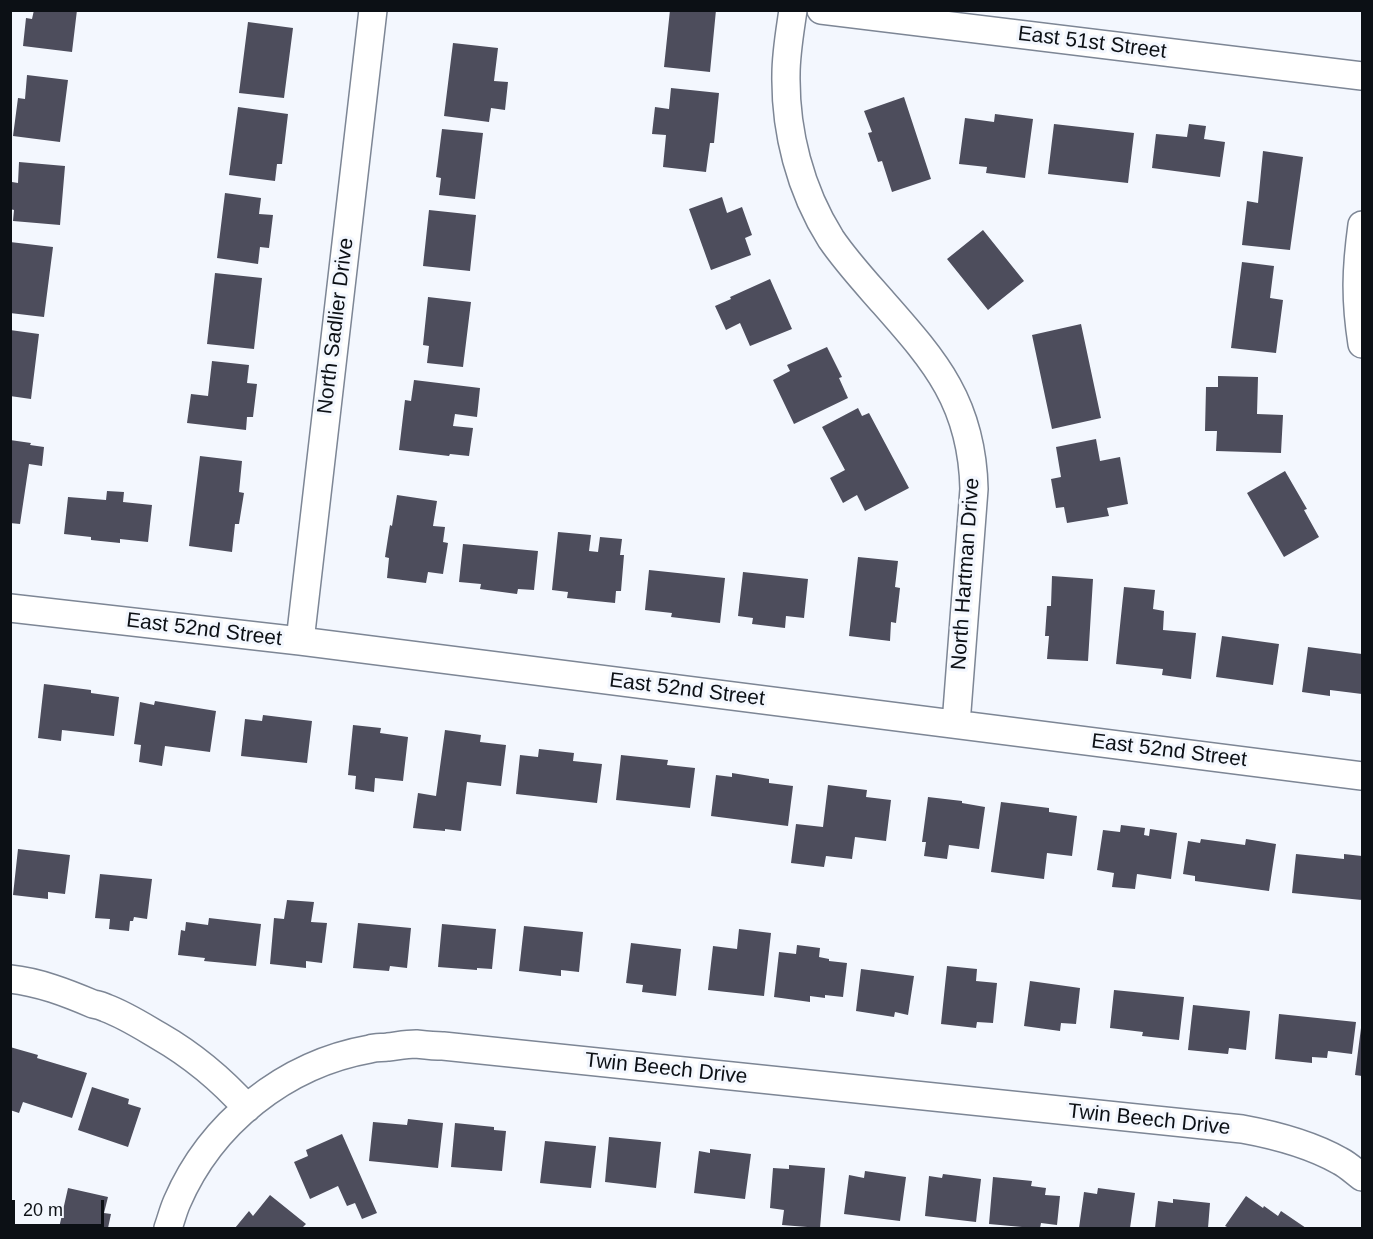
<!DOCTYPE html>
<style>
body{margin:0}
#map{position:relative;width:1373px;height:1239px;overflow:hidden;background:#f3f7fe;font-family:Helvetica,sans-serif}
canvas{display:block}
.frame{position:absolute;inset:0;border:12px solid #0c1015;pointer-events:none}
.scale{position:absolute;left:12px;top:1200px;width:92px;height:27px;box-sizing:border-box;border:3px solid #0c1015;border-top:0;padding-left:8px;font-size:18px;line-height:21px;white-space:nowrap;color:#0c1015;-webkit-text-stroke:4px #f3f7fe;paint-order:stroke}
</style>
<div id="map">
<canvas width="1373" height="1239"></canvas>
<div class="frame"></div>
<div class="scale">20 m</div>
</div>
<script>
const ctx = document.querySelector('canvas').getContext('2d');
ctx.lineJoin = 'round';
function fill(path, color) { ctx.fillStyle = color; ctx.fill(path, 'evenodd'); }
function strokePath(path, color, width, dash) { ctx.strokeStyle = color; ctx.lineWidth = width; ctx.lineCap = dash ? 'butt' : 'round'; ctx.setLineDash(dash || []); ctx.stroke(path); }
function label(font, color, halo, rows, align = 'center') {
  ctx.font = font + ' Helvetica,sans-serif'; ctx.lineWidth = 6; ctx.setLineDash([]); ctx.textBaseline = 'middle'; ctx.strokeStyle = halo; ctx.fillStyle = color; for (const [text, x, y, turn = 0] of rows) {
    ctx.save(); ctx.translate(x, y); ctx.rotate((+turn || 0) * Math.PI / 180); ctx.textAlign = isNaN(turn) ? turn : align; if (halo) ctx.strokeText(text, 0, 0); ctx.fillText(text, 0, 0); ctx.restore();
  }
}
fill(new Path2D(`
 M34,10H77L72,52L23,46L26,18L32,19Z
 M670,10H716L710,72L664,67Z
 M248,22L293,28L284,98L239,93Z
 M453,43L498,48L494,81L508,82L505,110L491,108L489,122L444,116Z
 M27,75L68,80L60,142L13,136L18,98L25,99Z
 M671,88L719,93L714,143H710L706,172L663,167L666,135L652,134L655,107L669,109Z
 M904,97L931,179L892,192L882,161L878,162L868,133L872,132L864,111Z
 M238,107L288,114L282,164H277L275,181L229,175Z
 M995,114L1033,119L1025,178L986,173L987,167L959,164L965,118L994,122Z
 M1054,124L1134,133L1128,183L1048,174Z
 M1189,124L1206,126L1204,139L1225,142L1220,177L1152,168L1156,134L1187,137Z
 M442,129L483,133L475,199L439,195L441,178L436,177Z
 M1263,151L1303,157L1290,250L1242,245L1247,201L1258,203Z
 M19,162L65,166L60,225L13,221L14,210L10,209L12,182L18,183Z
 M225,193L261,198L259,214L273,215L269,248L260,247L258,264L217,258Z
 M722,197L727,213L742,207L752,235L745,238L751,255L711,270L689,209Z
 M429,210L476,215L470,271L423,266Z
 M983,230L1024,281L988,310L947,259Z
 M10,242L53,247L44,317L10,313Z
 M1242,262L1274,266L1270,298L1283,300L1276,353L1231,348Z
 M215,273L262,278L254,349L207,344Z
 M770,279L792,329L750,346L740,323L726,330L715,306L731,299L730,297Z
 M428,297L471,302L463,367L427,363L429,346L423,345Z
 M1081,324L1101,418L1052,429L1032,335Z
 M10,330L39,334L31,399L10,396Z
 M827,347L842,377L839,378L848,398L794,424L773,380L790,371L787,365Z
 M212,361L249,365L247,383L257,384L253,417H247L246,430L187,423L191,394L208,396Z
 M1218,376L1258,377L1257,414L1283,415L1281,453L1216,451L1217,431H1205L1206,387H1218Z
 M414,380L480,388L477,417L455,414L453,426L473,428L469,456L450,454L449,456L399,450L405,400L411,401Z
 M858,408L862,416L869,413L909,488L865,511L857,495L843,503L830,478L845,470L822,427Z
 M1096,439L1100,461L1120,457L1128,504L1107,508L1109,516L1067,523L1064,507L1056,508L1051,479L1061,477L1056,447Z
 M10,440L31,443L30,445L44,447L42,466L29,464L20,524L10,523Z
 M200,456L242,461L239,492L244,493L239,524H235L232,552L189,546Z
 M1285,471L1307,509L1304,510L1319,537L1284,557L1247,493Z
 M107,491L124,492L123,502L152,505L148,542L120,539V543L91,540V537L64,534L68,497L106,500Z
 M397,495L437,501L433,526L445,527L443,542L448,543L443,574L428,572L426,583L387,578L389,558L385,557L390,525L392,526Z
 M558,532L591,535L589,551L598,552L600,537L622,539L620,555H624L621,591H616L615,603L567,598L568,592L552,590Z
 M463,544L538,551L534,590L518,589L517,594L480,589L481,584L459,582Z
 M858,557L898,561L895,587L900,588L896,623L891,622L890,641L849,636Z
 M649,570L725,578L720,623L671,617L672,613L645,610Z
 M743,572L808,579L804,618L786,616L785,628L752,624L753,618L738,616Z
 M1052,576L1093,579L1088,661L1047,659L1049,636H1045L1047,606H1051Z
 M1124,587L1155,590L1153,609L1164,611L1163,630L1196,633L1191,679L1162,675L1163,669L1116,664Z
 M1222,636L1279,644L1273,685L1216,677Z
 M1308,647L1362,654V694L1330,690V696L1302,692Z
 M44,684L91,690V693L119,697L114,736L62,730L61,741L38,738Z
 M155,701L216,711L210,752L165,746L162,766L139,762L141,745L134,744L140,702L154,705Z
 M263,715L312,721L307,763L241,756L245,719L262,721Z
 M353,725L381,728L380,733L408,737L403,781L375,778L374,792L355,789L356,776L348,775Z
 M445,730L481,735L480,742L506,745L501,786L467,782L461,831L445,829V831L413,828L418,793L436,796Z
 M539,749L574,753L573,761L602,764L597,803L516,794L520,755L538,757Z
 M621,755L668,760L667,765L695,768L690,808L616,800Z
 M732,773L769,779V783L793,786L788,826L711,816L716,775L732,777Z
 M828,785L867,790L866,797L891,800L886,841L855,837L852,859L826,856L824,867L791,863L796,824L823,827Z
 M928,797L962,801V803L985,807L979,849L949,845L947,859L924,856L926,842H922Z
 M1001,802L1049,808V812L1077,816L1072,856L1047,853L1044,879L991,872Z
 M1121,825L1145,828L1144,835L1149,836L1150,829L1177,833L1171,879L1137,874L1135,889L1112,887L1114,873L1097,870L1103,830L1120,832Z
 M1201,839L1245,845L1246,839L1276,844L1269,891L1195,881V876L1183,874L1188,841L1200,843Z
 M18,849L70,855L65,894L48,892V899L13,895Z
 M1296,854L1344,859V854L1362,856V900L1292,893Z
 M100,874L152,879L147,919L134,917L133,921H130L129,931L109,929L110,919L95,918Z
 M287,900L314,902L311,922L327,923L322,963L306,961V968L270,964L274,918L284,919Z
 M209,918L261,924L256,966L204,961L205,958L178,955L181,930L185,931L186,922L208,925Z
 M358,923L411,928L407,968L390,966L389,971L353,968Z
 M442,924L496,929L492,969L477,968V970L438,967Z
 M524,926L583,932L579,972L561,970V976L519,971Z
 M739,929L771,933L764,996L708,990L713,946L737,949Z
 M631,943L681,949L676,996L642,992L643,985L626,983Z
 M797,945L820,948L819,957L829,959V961L847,963L843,997L825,995V998L810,996V1002L774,997L779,952L796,954Z
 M947,966L977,969L976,981L997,983L993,1023L977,1022L976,1028L941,1024Z
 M861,969L914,976L908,1015L895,1012L894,1017L856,1011Z
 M1030,981L1080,988L1076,1024L1061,1023L1060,1031L1024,1026Z
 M1114,990L1184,997L1179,1040L1142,1036L1143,1032L1110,1028Z
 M1193,1005L1250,1011L1246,1050L1229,1048L1228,1054L1188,1050Z
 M1279,1014L1356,1022L1352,1054L1328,1051L1327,1058L1312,1057V1063L1275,1059Z
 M1361,1028H1362V1076L1355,1075Z
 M10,1047L38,1055L37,1058L87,1073L72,1118L23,1102L19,1113L10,1110Z
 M92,1087L129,1099L128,1104L141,1108L128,1147L78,1130Z
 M408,1119L443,1123L438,1168L369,1161L373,1122L407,1125Z
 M455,1123L494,1127V1130L506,1131L502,1171L451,1167Z
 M342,1134L377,1213L362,1219L355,1203L347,1206L338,1186L310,1199L294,1162L308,1156L306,1150Z
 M609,1137L661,1142L656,1188L605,1182Z
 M545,1141L596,1146L591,1188L540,1183Z
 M710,1149L751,1154L745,1199L694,1193L699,1151L710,1153Z
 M789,1165L825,1168L820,1228L782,1225L784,1210L770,1208L773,1168L789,1169Z
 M865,1171L906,1177L900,1221L844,1214L849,1175L864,1178Z
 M943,1174L981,1179L976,1222L925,1216L929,1176L942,1178Z
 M993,1177L1032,1181L1031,1186L1046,1188L1045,1195L1060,1196L1057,1225L1041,1223L1040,1228H1033L989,1224Z
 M68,1188L108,1197L104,1213L111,1214L108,1228H59Z
 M1098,1188L1135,1193L1130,1228H1079L1084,1192L1097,1194Z
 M270,1195L306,1224L302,1228H235L249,1211L253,1216Z
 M1246,1196L1263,1208L1264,1206L1278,1216L1281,1211L1306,1228H1229L1225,1226Z
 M1173,1199L1210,1203L1208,1228H1155L1158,1201L1173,1203Z`), '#4d4d5c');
const minor = new Path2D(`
 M793,10C790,31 786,53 786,74C785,131 800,190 831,239C844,258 859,275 874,292C931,357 972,398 974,489L956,724
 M821,10L1362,76
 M1362,225C1356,269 1355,299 1362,344
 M10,608L300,641L1362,776
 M300,641L373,10
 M10,979C39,982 67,993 93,1004C98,1005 102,1006 106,1008C125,1015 142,1026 159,1036C192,1055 221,1079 247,1108
 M168,1228C171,1220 173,1211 177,1202C211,1123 285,1064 370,1049C376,1047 382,1048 388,1047C397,1046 406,1044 416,1044C425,1045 433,1046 443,1046L1242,1129C1275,1135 1310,1144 1340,1161C1348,1165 1355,1172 1362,1177`);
strokePath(minor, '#7d8695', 30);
strokePath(minor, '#fff', 27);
label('21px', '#0c1015', '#f3f7fe', [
 ["East 51st Street",1092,43,7],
 ["North Sadlier Drive",336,326,-83],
 ["North Hartman Drive",966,574,-86],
 ["East 52nd Street",204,630,7],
 ["East 52nd Street",687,690,7],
 ["East 52nd Street",1169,751,7],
 ["Twin Beech Drive",666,1069,6],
 ["Twin Beech Drive",1149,1120,6]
]);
</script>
